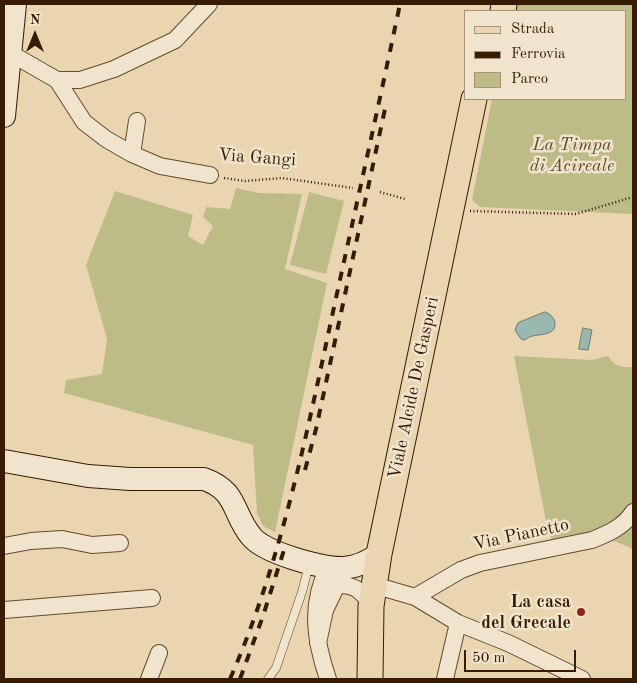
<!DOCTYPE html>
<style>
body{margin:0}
#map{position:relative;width:637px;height:683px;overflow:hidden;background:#ead5b1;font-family:"Old Standard TT",serif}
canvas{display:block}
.frame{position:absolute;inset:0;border:5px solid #371b02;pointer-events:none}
.legend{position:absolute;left:464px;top:10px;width:162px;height:90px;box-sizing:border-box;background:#f1e4cc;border:1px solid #a7947b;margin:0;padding:6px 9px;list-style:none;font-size:15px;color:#371b02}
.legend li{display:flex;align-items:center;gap:10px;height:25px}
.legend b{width:25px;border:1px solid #a7947b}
.north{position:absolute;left:10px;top:10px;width:50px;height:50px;-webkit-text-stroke:4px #f1e4cc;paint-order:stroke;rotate:0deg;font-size:14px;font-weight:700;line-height:20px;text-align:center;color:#371b02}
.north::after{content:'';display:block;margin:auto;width:18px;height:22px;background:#371b02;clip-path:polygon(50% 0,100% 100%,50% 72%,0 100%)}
.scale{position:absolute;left:464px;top:650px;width:112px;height:22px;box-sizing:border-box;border:2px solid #371b02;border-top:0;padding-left:6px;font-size:15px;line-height:18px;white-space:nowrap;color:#371b02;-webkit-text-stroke:4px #f1e4cc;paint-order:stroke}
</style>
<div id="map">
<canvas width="637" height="683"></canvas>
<div class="frame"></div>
<ul class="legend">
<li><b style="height:6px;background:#ead5b1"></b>Strada</li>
<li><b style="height:6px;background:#371b02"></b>Ferrovia</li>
<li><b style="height:14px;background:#bdbc87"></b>Parco</li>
</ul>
<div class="north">N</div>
<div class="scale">50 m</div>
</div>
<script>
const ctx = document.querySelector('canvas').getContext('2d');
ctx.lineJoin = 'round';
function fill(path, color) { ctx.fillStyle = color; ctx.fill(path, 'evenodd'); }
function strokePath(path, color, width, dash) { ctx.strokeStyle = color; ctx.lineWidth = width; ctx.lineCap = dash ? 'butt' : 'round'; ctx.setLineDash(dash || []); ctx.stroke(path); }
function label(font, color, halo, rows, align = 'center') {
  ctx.font = font + ' "Old Standard TT",serif'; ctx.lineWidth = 5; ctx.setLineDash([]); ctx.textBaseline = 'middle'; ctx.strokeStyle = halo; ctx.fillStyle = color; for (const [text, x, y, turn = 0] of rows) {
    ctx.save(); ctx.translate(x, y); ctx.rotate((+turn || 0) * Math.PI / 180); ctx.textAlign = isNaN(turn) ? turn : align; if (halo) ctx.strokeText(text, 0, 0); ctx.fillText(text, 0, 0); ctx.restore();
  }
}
fill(new Path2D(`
 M516,4H633V214L480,207L472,200L492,99H626V11H515Z
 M236,188L259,193L302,194L285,269L327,283L275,532L263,526L257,513L253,445L64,393L66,380L102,374L107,339L86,265L115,191L193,215L188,236L203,245L213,226L203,217L206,207L230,209Z
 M309,192L344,201L326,274L290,265Z
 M514,356L592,360L608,356C614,366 622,368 633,367V505L625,519L554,547L546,521Z
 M633,523V549L610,539Z`), '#bdbc87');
const water = new Path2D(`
 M545,312C553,315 557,321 554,329C546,338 533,332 525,340L521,339L515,330L518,323Z
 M583,328L592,330L588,350L579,349Z`);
fill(water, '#98b8b0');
strokePath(water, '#71796a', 1);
const lane = new Path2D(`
 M268,679L276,668L302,592L309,565`);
const street = new Path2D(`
 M4,51L10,53L57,80H80L114,69L175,40L209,4
 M57,80L84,122L106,139L132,154L160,166L210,175
 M132,154L137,121
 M4,546L31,541L62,539L92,545L120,543
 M337,585C354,584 363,591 371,606
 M384,588L415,597L458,623L508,643L582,679
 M415,597L461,570L480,563L592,540C607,534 624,527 633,512
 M4,610L152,598
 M318,643L325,610L337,585L334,574L329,566C309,604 315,641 328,679
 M149,679L159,653
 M445,679L458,623`);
const secondary = new Path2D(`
 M4,116L15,4
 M4,461L88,476L130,479H204C238,491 232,513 251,536C264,553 323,569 344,568C357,567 369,561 379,554`);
const primary = new Path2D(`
 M503,11L504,4
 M370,679L371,606L379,554L474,99`);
strokePath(lane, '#644a2e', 9);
strokePath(street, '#644a2e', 18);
strokePath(secondary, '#371b02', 24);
strokePath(primary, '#371b02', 27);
strokePath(new Path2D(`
 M224,178L245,181L282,178L353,188
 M380,192L405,199
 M470,211L576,214L633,197`), '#371b02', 2.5, [1, 2.5]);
strokePath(lane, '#f1e4cc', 8);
strokePath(street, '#f1e4cc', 16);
strokePath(secondary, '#f1e4cc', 22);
strokePath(primary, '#ead5b1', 25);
strokePath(new Path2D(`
 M305,470L316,429L385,109
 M230,679C280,565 305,442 331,321C354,215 378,109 400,4
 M240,679L263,616L284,550`), '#371b02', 4, [9, 9]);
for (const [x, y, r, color] of [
 [581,612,5,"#8f2418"]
]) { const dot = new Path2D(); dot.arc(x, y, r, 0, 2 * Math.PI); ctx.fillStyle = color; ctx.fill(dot); strokePath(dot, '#f1e4cc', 2); }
label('italic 18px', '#5f4b2a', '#f1e4cc', [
 ["La Timpa",572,145],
 ["di Acireale",572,166]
]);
label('18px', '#371b02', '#f1e4cc', [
 ["Via Gangi",257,158,4],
 ["Viale Alcide De Gasperi",414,388,-78],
 ["Via Pianetto",521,535,-12]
]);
label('bold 18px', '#371b02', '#f1e4cc', [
 ["La casa",571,602],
 ["del Grecale",571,623]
], 'right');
</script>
